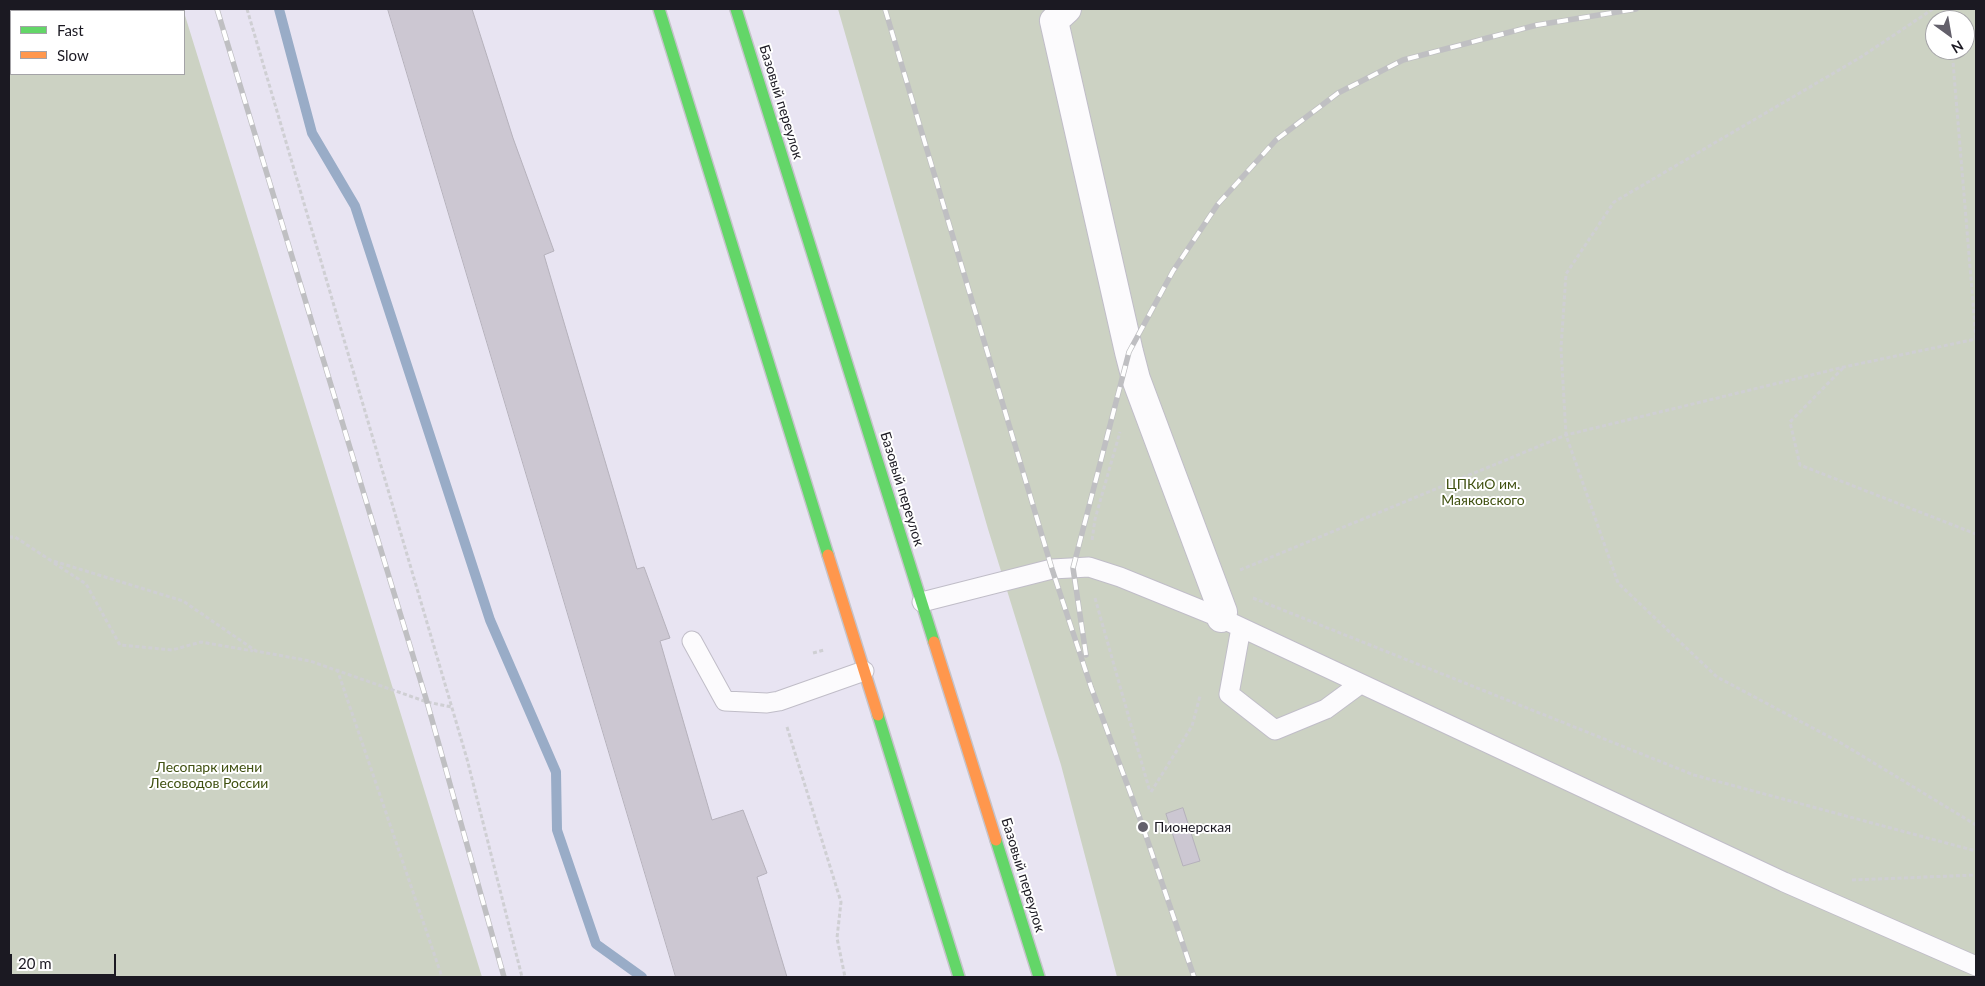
<!DOCTYPE html>
<meta charset="utf-8">
<style>
body{margin:0}
#map{position:relative;width:1985px;height:986px;overflow:hidden;background:#e8e4f2;font-family:Lato,sans-serif}
canvas{display:block}
.frame{position:absolute;inset:0;border:10px solid #1b1922;pointer-events:none}
.legend{position:absolute;left:10px;top:10px;width:175px;height:65px;box-sizing:border-box;background:#fff;border:1px solid #a4a3a7;margin:0;padding:6px 9px;list-style:none;font-size:15px;color:#1b1922}
.legend li{display:flex;align-items:center;gap:10px;height:25px}
.legend b{width:25px;border:1px solid #a4a3a7}
.north{position:absolute;left:1925px;top:10px;width:50px;height:50px;box-sizing:border-box;background:#fff;border:1px solid #a4a3a7;border-radius:50%;rotate:148deg;font-size:14px;font-weight:700;line-height:20px;text-align:center;color:#1b1922}
.north::after{content:'';display:block;margin:auto;width:18px;height:22px;background:#63606b;clip-path:polygon(50% 0,100% 100%,50% 72%,0 100%)}
.scale{position:absolute;left:10px;top:954px;width:106px;height:22px;box-sizing:border-box;border:2px solid #1b1922;border-top:0;padding-left:6px;font-size:15px;line-height:18px;white-space:nowrap;color:#1b1922;-webkit-text-stroke:4px #fff;paint-order:stroke}
</style>
<div id="map">
<canvas width="1985" height="986"></canvas>
<div class="frame"></div>
<ul class="legend">
<li><b style="height:6px;background:#63d668"></b>Fast</li>
<li><b style="height:6px;background:#ff974d"></b>Slow</li>
</ul>
<div class="north">N</div>
<div class="scale">20 m</div>
</div>
<script>
const ctx = document.querySelector('canvas').getContext('2d');
ctx.lineJoin = 'round';
function fill(path, color) { ctx.fillStyle = color; ctx.fill(path, 'evenodd'); }
function strokePath(path, color, width, dash) { ctx.strokeStyle = color; ctx.lineWidth = width; ctx.lineCap = dash ? 'butt' : 'round'; ctx.setLineDash(dash || []); ctx.stroke(path); }
function label(font, color, halo, rows, align = 'center') {
  ctx.font = font + ' Lato,sans-serif'; ctx.lineWidth = 4; ctx.setLineDash([]); ctx.textBaseline = 'middle'; ctx.strokeStyle = halo; ctx.fillStyle = color; for (const [text, x, y, turn = 0] of rows) {
    ctx.save(); ctx.translate(x, y); ctx.rotate((+turn || 0) * Math.PI / 180); ctx.textAlign = isNaN(turn) ? turn : align; if (halo) ctx.strokeText(text, 0, 0); ctx.fillText(text, 0, 0); ctx.restore();
  }
}
fill(new Path2D(`
 M9,9H183L482,977H9ZM11,11H184V74H11Z
 M838,9H1976V977H1117L1061,765L988,529ZM1935,20H1965V50H1935Z`), '#ccd2c3');
strokePath(new Path2D(`
 M279,9L312,133L355,206L490,620L556,772L557,830L596,944L642,977`), '#99acc7', 10);
const building = new Path2D(`
 M388,9H472L513,138L554,251L544,255L637,569L644,567L670,638L660,641L712,820L743,810L767,873L757,877L787,977H676Z
 M1183,808L1200,861L1183,866L1166,814Z`);
fill(building, '#ccc7d2');
strokePath(building, '#b5b1bb', 1);
const lane = new Path2D(`
 M922,602L1052,569L1089,567L1120,577L1221,618L1784,882L1976,966
 M1241,628L1229,694L1275,730L1326,709L1360,684
 M692,641L725,701L767,703L779,701L864,671`);
const street = new Path2D(`
 M1067,9L1054,21L1129,352L1136,379L1223,612L1221,618`);
const fast = new Path2D(`
 M659,9L828,555
 M736,9L934,642
 M878,715L959,977
 M996,840L1039,977`);
const slow = new Path2D(`
 M828,555L878,715
 M934,642L996,840`);
strokePath(lane, '#c0bdc8', 21);
strokePath(street, '#c0bdc8', 30);
strokePath(fast, '#c5c3ca', 14);
strokePath(slow, '#c5c3ca', 14);
strokePath(new Path2D(`
 M247,9L467,759L522,977
 M1933,9L1861,57L1614,202L1566,274L1561,348L1566,435L1618,583L1717,677L1841,743L1976,825
 M1948,9L1949,20
 M1952,50L1976,339
 M1843,368L1790,422L1800,465L1976,534
 M9,537H15L50,560L183,601L256,651L310,661L427,702L452,707
 M1092,540L1095,519L1120,432
 M54,563L86,584L120,645L172,650L201,642L253,651
 M1240,570L1566,435L1844,367L1976,339
 M1095,598L1150,792
 M1253,598L1694,775L1976,851
 M813,653L824,650
 M337,669L442,977
 M787,727L841,902L837,938L845,977
 M1151,792L1192,726L1200,696
 M1852,880L1976,875`), '#cfcfd3', 3, [4, 2.5]);
strokePath(lane, '#fcfbfd', 19);
strokePath(street, '#fcfbfd', 28);
strokePath(fast, '#63d668', 11);
strokePath(slow, '#ff974d', 11);
const rail = new Path2D(`
 M217,9L427,702L504,977
 M885,9L1052,569L1091,687L1143,827L1194,977
 M1086,655L1073,568L1129,352L1173,271L1218,204L1276,140L1338,93L1403,60L1537,25L1636,9`);
strokePath(rail, '#bfbfc2', 5.5);
strokePath(rail, '#fff', 4, [11]);
for (const [x, y, r, color] of [
 [1143,827,6,"#63606b"]
]) { const dot = new Path2D(); dot.arc(x, y, r, 0, 2 * Math.PI); ctx.fillStyle = color; ctx.fill(dot); strokePath(dot, '#fff', 2); }
label('14px', '#1b1922', '#fff', [
 ["Базовый переулок",781,102,73],
 ["Базовый переулок",902,489,73],
 ["Базовый переулок",1023,875,73]
]);
label('14px', '#405111', '#fff', [
 ["ЦПКиО им.",1483,484],
 ["Маяковского",1483,500],
 ["Лесопарк имени",209,767],
 ["Лесоводов России",209,783]
]);
label('14px', '#1b1922', '#fff', [
 ["Пионерская",1154,827]
], 'left');
</script>
